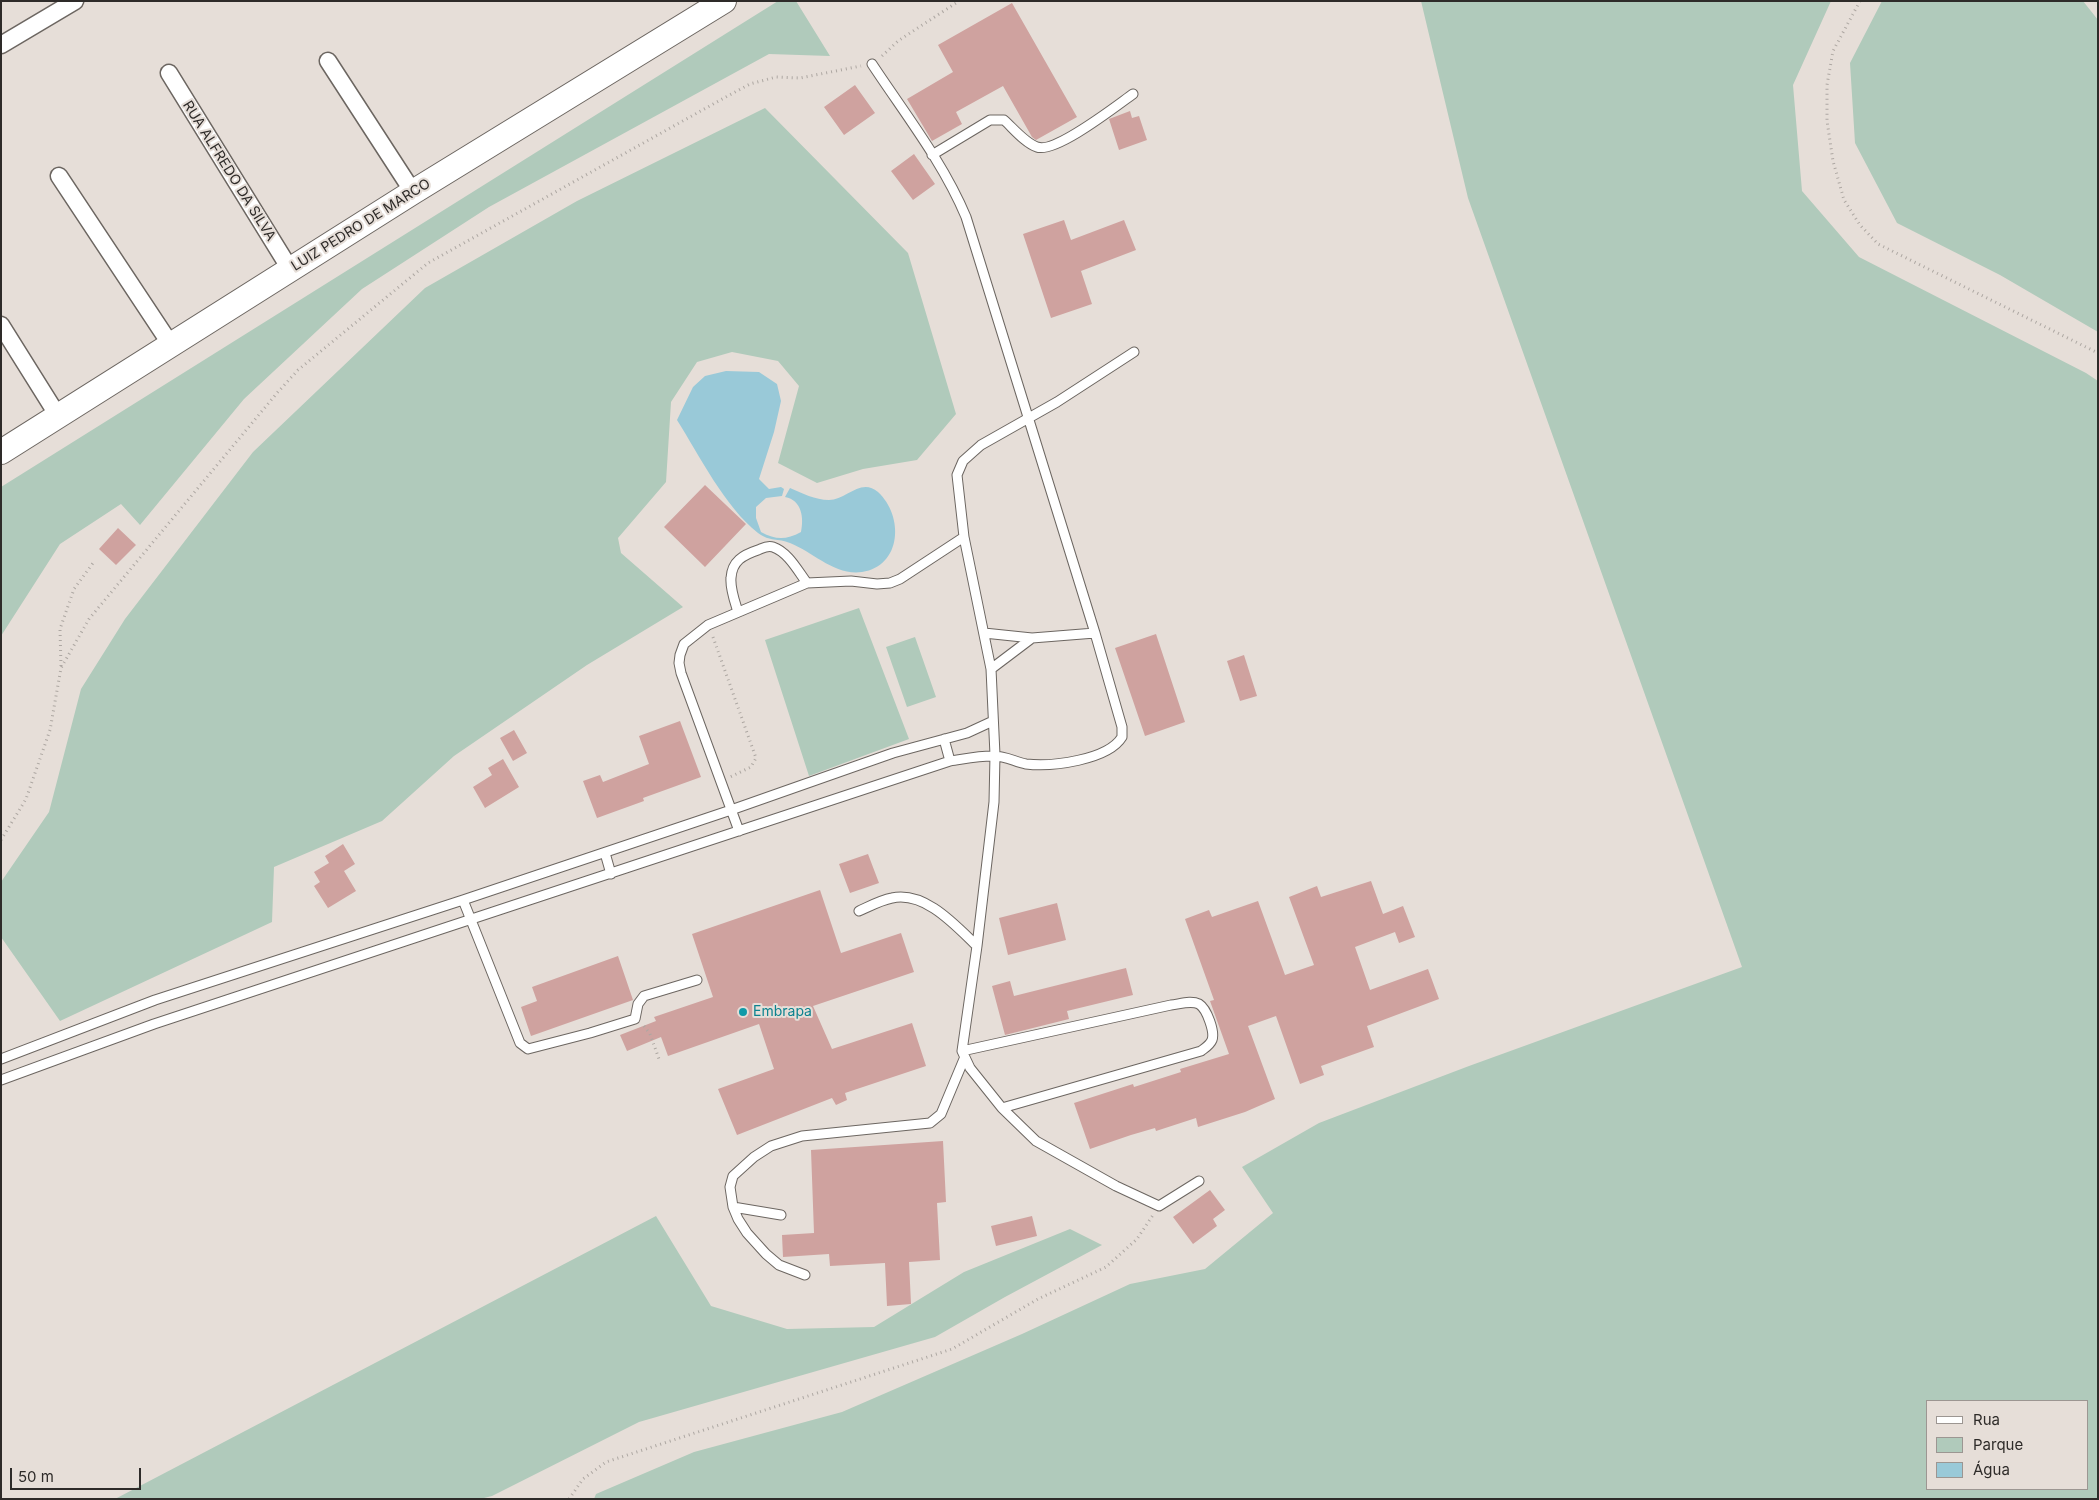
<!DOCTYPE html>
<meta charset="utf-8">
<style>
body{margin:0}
#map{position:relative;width:2099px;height:1500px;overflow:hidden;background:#e6ded8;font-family:Inter,sans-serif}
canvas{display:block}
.frame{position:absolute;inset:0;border:2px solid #2e2b29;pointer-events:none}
.legend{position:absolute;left:1926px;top:1400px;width:162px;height:90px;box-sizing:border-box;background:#e6ded8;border:1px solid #9c9692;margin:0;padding:6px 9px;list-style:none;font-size:15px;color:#2e2b29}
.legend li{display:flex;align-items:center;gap:10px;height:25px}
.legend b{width:25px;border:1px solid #9c9692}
.scale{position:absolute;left:10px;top:1468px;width:131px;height:22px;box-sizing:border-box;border:2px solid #2e2b29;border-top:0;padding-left:6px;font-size:15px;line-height:18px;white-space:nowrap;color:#2e2b29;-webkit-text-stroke:4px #e6ded8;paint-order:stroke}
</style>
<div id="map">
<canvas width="2099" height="1500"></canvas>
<div class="frame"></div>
<ul class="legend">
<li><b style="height:6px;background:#fff"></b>Rua</li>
<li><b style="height:14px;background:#b0cabb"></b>Parque</li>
<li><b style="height:14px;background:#99c9d8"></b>Água</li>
</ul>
<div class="scale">50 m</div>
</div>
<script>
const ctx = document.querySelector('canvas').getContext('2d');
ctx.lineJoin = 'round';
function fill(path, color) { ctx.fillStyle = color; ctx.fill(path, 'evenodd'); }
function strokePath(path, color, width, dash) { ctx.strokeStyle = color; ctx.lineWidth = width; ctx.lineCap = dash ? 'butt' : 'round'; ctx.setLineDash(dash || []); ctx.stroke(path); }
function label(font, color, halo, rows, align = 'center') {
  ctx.font = font + ' Inter,sans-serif'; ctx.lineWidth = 4; ctx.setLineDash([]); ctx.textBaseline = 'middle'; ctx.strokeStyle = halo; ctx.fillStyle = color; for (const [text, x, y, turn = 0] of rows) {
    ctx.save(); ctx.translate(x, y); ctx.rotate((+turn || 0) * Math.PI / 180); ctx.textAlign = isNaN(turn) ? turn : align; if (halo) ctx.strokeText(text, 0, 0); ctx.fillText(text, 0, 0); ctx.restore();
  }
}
fill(new Path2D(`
 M778,1H796L830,56L769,54L489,207L362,289L244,399L140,525L121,504L60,544L1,636V487Z
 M1421,1H1831L1793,85L1802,191L1859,257L2086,373L2098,381V1499H594L596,1494L694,1452L842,1412L1022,1334L1130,1284L1205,1269L1273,1213L1242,1167L1319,1123L1469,1066L1742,967L1468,198ZM2088,1401V1489H1928V1401Z
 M1882,1H2083L2098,20V332L2000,275L1897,223L1855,143L1850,63Z
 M765,108L908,253L956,414L917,460L863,469L817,483L778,463L799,386L778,361L732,352L697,362L671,402L666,482L618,538L621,553L683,607L587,665L454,756L382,821L274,867L272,922L60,1021L1,937V882L49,812L81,689L125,619L253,452L425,288L577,201Z
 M859,608L909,739L809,776L765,640Z
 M915,637L936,697L907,707L886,647Z
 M656,1216L711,1306L787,1329L874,1327L964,1272L1070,1229L1102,1245L1005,1297L935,1337L639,1422L492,1496L480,1499H115Z`), '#b0cabb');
fill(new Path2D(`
 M726,371L759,372L777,384L781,401L774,432L759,479L769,489L781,487L784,489L782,496L766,498L756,507V518L761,532C776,540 786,540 801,532C804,518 802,500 785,497L790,488C802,493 815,500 829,500C846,500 861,477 878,492C904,516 902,566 862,572C835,576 813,552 790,543C778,538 770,542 758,533C725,507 699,455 677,420L693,387L705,376Z`), '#99c9d8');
fill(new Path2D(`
 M1012,3L1077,117L1036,140L1032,137L1003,86L956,112L962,124L932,141L907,99L953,72L938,45Z
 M855,85L875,113L844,135L824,107Z
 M1130,111L1132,118L1139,116L1147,140L1119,150L1109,119Z
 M914,154L935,184L913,200L891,171Z
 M1064,220L1071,240L1124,220L1136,250L1081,271L1092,304L1051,318L1023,234Z
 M705,485L746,524L705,567L664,527Z
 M118,528L136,545L116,565L99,549Z
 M1156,634L1185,722L1145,736L1115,648Z
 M1244,655L1257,696L1240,701L1227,661Z
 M680,721L701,777L643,798L644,801L597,818L583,781L600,775L603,782L649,764L639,736Z
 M514,730L527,753L513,761L500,738Z
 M503,759L519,787L485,808L473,787L492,775L488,768Z
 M343,844L355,864L344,871L356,891L328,908L314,886L320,882L314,872L329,863L325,856Z
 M868,854L879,883L850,893L839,864Z
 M1371,881L1383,914L1403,906L1415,937L1399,943L1395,932L1355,947L1370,990L1428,969L1439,999L1367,1026L1374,1047L1321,1066L1324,1075L1300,1084L1276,1016L1248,1026L1275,1099L1245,1112L1198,1127L1196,1118L1156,1131L1155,1128L1131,1135L1090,1149L1074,1103L1133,1084L1134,1087L1181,1072L1180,1069L1229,1054L1210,1001L1214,1000L1185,919L1209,910L1212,917L1258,901L1285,975L1314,965L1289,897L1317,886L1321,897Z
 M820,890L841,953L901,933L914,972L813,1006L832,1049L912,1023L926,1066L845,1093L847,1100L836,1105L832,1098L737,1135L718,1089L774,1069L759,1024L668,1056L661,1037L627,1051L620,1035L656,1021L654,1017L713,997L692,934Z
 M1057,903L1066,940L1008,955L999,918Z
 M618,956L633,1000L531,1036L521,1007L537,1001L532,987Z
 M1126,968L1133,995L1067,1011L1069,1019L1005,1035L992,986L1010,981L1014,996Z
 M943,1141L946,1202L937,1203L940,1260L909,1262L911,1304L887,1306L885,1263L830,1266L829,1254L783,1257L782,1235L814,1233L811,1150Z
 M1210,1190L1225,1210L1213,1219L1217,1226L1193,1244L1173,1217Z
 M1032,1216L1037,1236L996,1246L991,1226Z`), '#cfa29f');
const lane = new Path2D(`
 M872,64C905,114 943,162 966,217L1095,633
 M932,155L990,120H1004C1013,128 1025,143 1037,147C1055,154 1116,106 1133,94
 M1134,352L1057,402L981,445L963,461L957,475L964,537L991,669L995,755L994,802L977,946L962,1051L970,1068L1002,1108L1036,1141L1116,1186L1159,1206L1199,1181
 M738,612C735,602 730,589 731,578C732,561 743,555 758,550C763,548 767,545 773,547C788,552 798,571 807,583
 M984,633L1032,638
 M944,739L950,761
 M739,831L681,673L679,663L680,655L684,644L708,625L807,583L851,581L877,584L890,583L900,579L964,537
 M605,853L611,874
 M463,900L520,1043L528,1049L590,1033L635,1019L638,1004L644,996L697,980
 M859,911C870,906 881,900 892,898C925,891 955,925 977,946
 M962,1051L1171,1005C1180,1004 1191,1000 1199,1004C1207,1009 1215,1032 1212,1040C1210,1045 1205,1048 1201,1051L1002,1108
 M1,1059L155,1000L463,900L731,810L893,753L967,733L993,721
 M1,1080L154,1024L950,761C964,759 978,756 992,756C1004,755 1015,762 1026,764C1052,767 1108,760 1122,737V727L1095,633L1032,638L991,669
 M733,1207L781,1215
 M805,1275L779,1265L766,1254L747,1233L738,1219L733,1207L730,1187L733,1176L754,1157L771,1146L802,1136L930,1123L941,1114L964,1059`);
const street = new Path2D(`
 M1,45L75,1
 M328,61L413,192
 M169,73L290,269
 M59,176L171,345
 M1,325L58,416`);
const secondary = new Path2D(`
 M1,452L413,192L724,1`);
strokePath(lane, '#6c6661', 11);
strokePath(street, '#6c6661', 19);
strokePath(secondary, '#6c6661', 26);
strokePath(new Path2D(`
 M1860,1L1833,51L1827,85V121L1833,161L1844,200L1860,225L1878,244L2098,353
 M882,56L898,41L959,1
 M713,637L756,758L751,767L730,777
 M61,666L60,629L74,589L93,563
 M1,840L26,799L50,730L61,668L89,619L277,393L298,370L428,263L724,98L750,84L776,77L800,78L861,66
 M644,1026L650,1034L659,1059
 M569,1499L583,1479L606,1462L952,1349L1038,1299L1106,1267L1137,1239L1153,1215`), '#ada7a2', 3, [1, 4]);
strokePath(lane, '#fff', 9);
strokePath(street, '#fff', 16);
strokePath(secondary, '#fff', 24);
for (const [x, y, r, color] of [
 [743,1012,5,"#0f9aa8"]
]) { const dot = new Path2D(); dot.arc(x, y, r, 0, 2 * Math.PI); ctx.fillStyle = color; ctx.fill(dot); strokePath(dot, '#e6ded8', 2); }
label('14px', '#2e2b29', '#e6ded8', [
 ["RUA ALFREDO DA SILVA",229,171,58],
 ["LUIZ PEDRO DE MARCO",361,225,-32]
]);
label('14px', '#0d838f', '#e6ded8', [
 ["Embrapa",753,1012]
], 'left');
</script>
